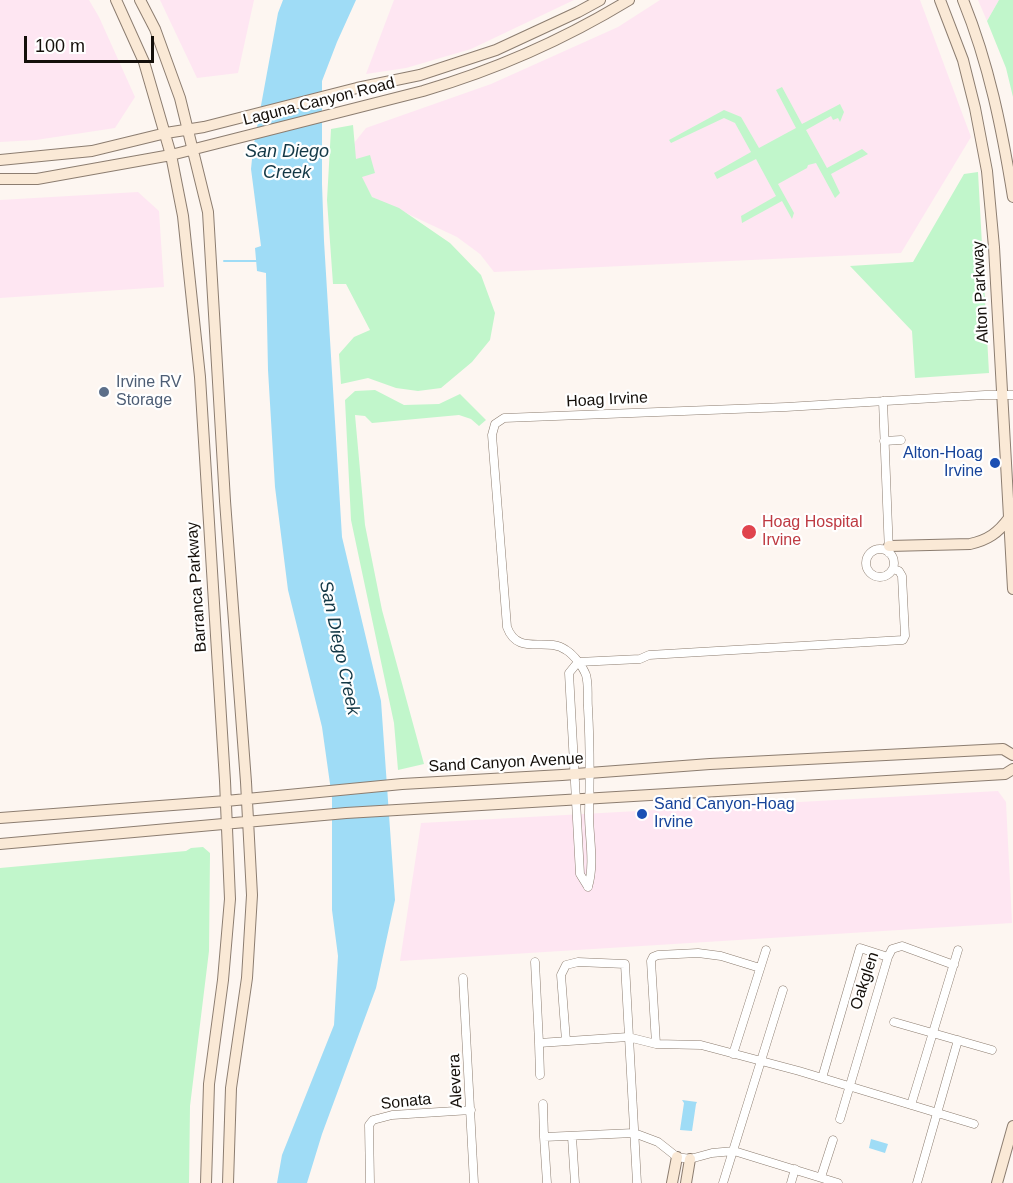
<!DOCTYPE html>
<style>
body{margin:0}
#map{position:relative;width:1013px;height:1183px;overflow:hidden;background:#fdf6f1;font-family:Arial,sans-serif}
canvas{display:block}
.scale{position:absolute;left:24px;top:36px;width:130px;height:27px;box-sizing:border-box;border:3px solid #140f0a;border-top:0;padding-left:8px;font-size:18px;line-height:21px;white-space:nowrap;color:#140f0a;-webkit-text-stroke:4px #fff;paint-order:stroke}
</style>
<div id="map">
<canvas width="1013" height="1183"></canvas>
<div class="scale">100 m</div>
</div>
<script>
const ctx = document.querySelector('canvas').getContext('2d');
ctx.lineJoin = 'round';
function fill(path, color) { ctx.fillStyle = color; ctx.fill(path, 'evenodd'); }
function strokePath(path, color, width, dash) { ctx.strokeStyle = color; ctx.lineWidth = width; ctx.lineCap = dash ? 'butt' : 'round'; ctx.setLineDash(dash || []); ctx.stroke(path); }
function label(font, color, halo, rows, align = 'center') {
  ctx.font = font + ' Arial,sans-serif'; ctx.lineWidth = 4.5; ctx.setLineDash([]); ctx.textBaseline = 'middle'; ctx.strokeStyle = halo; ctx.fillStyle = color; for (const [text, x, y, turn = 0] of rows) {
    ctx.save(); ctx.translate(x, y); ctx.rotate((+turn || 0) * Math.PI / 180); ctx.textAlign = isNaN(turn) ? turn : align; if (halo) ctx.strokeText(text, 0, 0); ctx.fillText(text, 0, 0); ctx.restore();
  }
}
fill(new Path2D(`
 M0,0H89L99,17L135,97L115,128L36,140L0,142Z
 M160,0H254L238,73L197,78Z
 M394,0H574L471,49L406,68L366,74Z
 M660,0H920L971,137L901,253L494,272L480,254L457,237L372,197L356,167L354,143L366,128L491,84L618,27Z
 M978,0H999L987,21Z
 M138,192L159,211L164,287L0,298V200Z
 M998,791L1006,802L1012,923L400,961L421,823Z`), '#fee6f2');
fill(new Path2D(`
 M999,0H1013V97L1006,68L987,21Z
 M782,87L802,124L840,104L844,112L840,122L838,118L833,120L831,116L806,130L827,168L862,149L868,154L831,174L840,193L835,198L816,163L808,165L807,168L778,184L794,213L792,219L782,201L742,223L741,216L776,196L756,159L717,179L714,173L751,152L735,123L724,118L671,143L669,140L724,110L741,117L759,148L796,128L776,90Z
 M353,125L356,159L370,155L375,173L362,177L372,197L399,208L450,243L481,275L495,313L490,340L472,362L441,388L418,391L396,388L368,378L341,384L339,354L354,337L370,330L346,284H333L327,200L331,129Z
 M978,172L989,373L915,378L912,331L850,266L913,262L964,174Z
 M375,390L404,405L439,404L460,394L486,420L479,426L471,419L459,415L372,423L365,416L355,415L365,525L382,610L424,764L398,770L394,723L351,520L345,400L355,391Z
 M203,847L210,853L209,951L190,1106L189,1183H0V868L186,851L191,848Z`), '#c1f6cb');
fill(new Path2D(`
 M283,0H356L337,42L322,81V184L324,241L342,537L381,701L395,900L376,988L322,1134L307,1183H277L282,1155L334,1025L338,956L332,910V798L322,727L288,590L275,487L268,370L266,273L257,271L255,248L261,246L251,169L253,149L278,13Z
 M682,1100L697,1102L696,1104L692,1131L680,1130L684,1103Z
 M871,1139L888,1144L885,1153L869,1148Z`), '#9fdcf6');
strokePath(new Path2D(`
 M224,261H257`), '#9fdcf6', 2);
const street = new Path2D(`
 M883,401L889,553
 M884,441L901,440
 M866 563a14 14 0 1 1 28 0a14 14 0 1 1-28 0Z
 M578,662L640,659L649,655L903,640L905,636L902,576L899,571L893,569
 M578,662L569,673L580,874L588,887
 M588,887C595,863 589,838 589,814C590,778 590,743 588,708C587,698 589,685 586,675C583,667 574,655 566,650C546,636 518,657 507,627L492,435L495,424L504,418L786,407L985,395H1013
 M535,962L539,1043L628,1037L656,1044L701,1045L799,1071L974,1124
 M463,978L474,1183
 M894,1022L992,1050
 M566,1041L561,975L566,965L578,962L625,964L637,1183
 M539,1043L540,1075
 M656,1044L651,961L653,957L658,955L698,953L721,956L760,968
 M733,1054L766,950
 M822,1078L860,948L888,957
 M543,1104L544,1137
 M911,1105L958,950
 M840,1119L888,957L892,949L902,946L954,965
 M572,1137L575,1183
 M821,1177L833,1140
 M370,1183L369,1125L373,1120L392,1115L471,1110
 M547,1183L544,1137L634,1133L658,1142L677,1157L690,1159L712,1153L734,1151L838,1183
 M723,1183L783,990
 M791,1183L795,1169
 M917,1183L958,1040`);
const secondary = new Path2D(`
 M116,0L144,62L171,155L183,216L200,377L225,781L230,899L223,980L209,1084L206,1183
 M140,0L155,29L180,98L208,212L225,501L246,782L252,895L247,978L231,1088L228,1183
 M940,0L963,60L975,108L987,171L994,247L1013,589
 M963,0C989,64 1002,129 1013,197
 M0,160L92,151L166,133L204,127L357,88L420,75L496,50L578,12L600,0
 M0,179H37L171,155L423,91C495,70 565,39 629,0
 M889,546L970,544C988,540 998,533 1009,518
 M0,818L226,801L402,784L562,775L710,764L1003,749L1013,755
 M0,844L346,813L1005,774L1013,769
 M672,1183L677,1157
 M686,1183L690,1159
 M997,1183L1013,1126`);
strokePath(street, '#8c7d70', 9);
strokePath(secondary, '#8c7d70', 12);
strokePath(street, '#fff', 8);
strokePath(secondary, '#fae9d6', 10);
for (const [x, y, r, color] of [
 [104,392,6,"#5c6f8a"],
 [995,463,6,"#1a4fb4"],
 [749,532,8,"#e0444e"],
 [642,814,6,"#1a4fb4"]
]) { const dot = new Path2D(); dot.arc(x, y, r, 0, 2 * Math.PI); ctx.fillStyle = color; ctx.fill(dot); strokePath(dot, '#fff', 2); }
label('16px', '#140f0a', '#fff', [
 ["Laguna Canyon Road",319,102,-14],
 ["Alton Parkway",981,292,-93],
 ["Hoag Irvine",607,400,-3],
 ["Barranca Parkway",197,587,-94],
 ["Sand Canyon Avenue",506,763,-3],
 ["Oakglen",865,981,-72],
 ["Alevera",456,1081,-93],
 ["Sonata",406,1102,-6]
]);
label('16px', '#4e5e75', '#fff', [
 ["Irvine RV",116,383],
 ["Storage",116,401]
], 'left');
label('16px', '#164399', '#fff', [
 ["Alton-Hoag",983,454],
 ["Irvine",983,472],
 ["Sand Canyon-Hoag",654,805,"left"],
 ["Irvine",654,823,"left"]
], 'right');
label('16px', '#be3a42', '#fff', [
 ["Hoag Hospital",762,523],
 ["Irvine",762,541]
], 'left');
label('italic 18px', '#133846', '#fff', [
 ["San Diego",287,152],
 ["Creek",287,173],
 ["San Diego Creek",339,648,78]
]);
</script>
